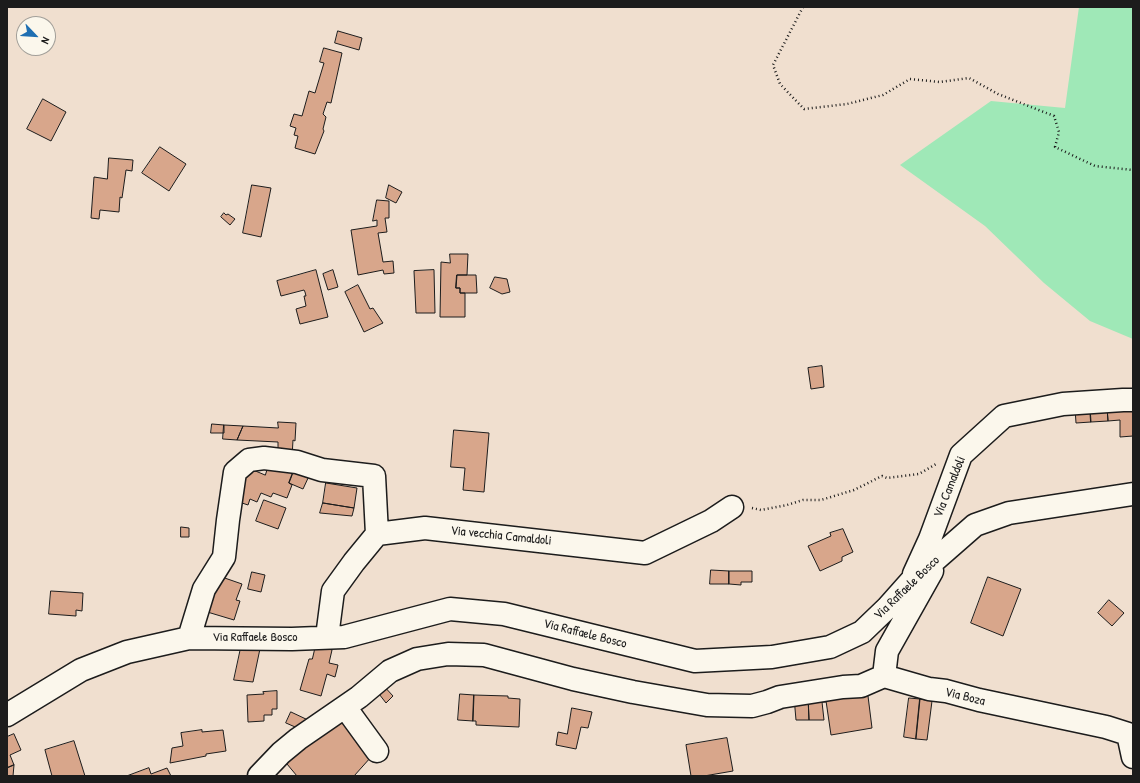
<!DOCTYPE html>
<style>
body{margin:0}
#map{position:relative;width:1140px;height:783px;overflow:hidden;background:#f0dfcf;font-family:"Patrick Hand",sans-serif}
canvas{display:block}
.frame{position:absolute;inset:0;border:8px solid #1c1c1c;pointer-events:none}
.north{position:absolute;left:16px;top:16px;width:40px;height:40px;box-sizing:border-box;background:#fbf7ec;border:1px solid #a29f99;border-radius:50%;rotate:115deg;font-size:11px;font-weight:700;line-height:16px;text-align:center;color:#1c1c1c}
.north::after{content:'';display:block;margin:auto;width:14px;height:18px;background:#1f6fb2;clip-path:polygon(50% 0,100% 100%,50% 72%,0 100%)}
</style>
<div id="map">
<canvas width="1140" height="783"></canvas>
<div class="frame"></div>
<div class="north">N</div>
</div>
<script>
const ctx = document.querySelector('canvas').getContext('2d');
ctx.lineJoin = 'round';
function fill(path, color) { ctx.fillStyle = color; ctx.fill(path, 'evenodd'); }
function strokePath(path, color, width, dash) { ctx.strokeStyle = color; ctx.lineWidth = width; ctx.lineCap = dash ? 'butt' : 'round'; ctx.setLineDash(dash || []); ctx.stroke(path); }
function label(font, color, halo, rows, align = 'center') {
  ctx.font = font + ' "Patrick Hand",sans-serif'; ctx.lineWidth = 3; ctx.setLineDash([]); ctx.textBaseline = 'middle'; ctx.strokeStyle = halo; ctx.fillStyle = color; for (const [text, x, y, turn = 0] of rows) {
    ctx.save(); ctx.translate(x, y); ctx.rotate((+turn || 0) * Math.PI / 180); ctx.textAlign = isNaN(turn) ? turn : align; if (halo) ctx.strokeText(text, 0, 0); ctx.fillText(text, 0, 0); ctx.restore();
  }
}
fill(new Path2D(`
 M1079,7H1133V339L1090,321L1044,283L985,226L900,165L991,101L1065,108Z`), '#9fe8b7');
const building = new Path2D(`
 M338,31L362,38L359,50L335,43Z
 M324,48L342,53L331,103L327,102L323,114L326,117L323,129L324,131L315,154L295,148L298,136L294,135L296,128L290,126L294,114L302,116L309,91L315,93L324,63L320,62Z
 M43,99L66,112L51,141L27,129Z
 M160,147L186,164L169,191L142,173Z
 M109,158L133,160L132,171L126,170L122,198L120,197L119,212L100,210L99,219L91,218L94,177L107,179Z
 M252,185L271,188L261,237L243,233Z
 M389,185L402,192L396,203L386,198Z
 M377,200L389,201V218H385L387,232L378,233L383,262L393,261L394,273L384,274L383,270L358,275L351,230L377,226V220L373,221Z
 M224,213L226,215L228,214L235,219L230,225L221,217Z
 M450,254H468L467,275H457L456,288H460V293H465V317H440L441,262L450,263Z
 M316,270L328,317L300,324L296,309L306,306L304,296H306L305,292L304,290L281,296L277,281Z
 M333,270L338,287L328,290L323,274Z
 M434,270L435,313H416L414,271Z
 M457,275H476L477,293H460V288H456Z
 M495,277L507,279L510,292L502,294L490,288Z
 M358,285L370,309L373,308L383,323L364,332L345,292Z
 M822,366L824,387L811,389L808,368Z
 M1133,406V436L1120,437V420L1108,421L1107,407Z
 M1090,407H1107L1108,421L1091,422Z
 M1090,407L1091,422L1076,423L1075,408Z
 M278,422L296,423L295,441L293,440L292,457H278V442L237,440L243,426L278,428Z
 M212,424L224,425V433H211Z
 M224,425L243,426L237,440L223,439Z
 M454,430L489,433L484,492L463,490L465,468L451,467Z
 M270,461L294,470L289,483L292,485L287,498L273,493L271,497L261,493L257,502L250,499L248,505L233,500L246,467L265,475Z
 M294,470L309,476L303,489L289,483Z
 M326,483L357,488L354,508L323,503Z
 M264,500L286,508L278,529L256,521Z
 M323,503L354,508L352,516L320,513Z
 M181,527L189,528V537H181Z
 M843,529L853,552L842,557V561L820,571L808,546L831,536L830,533Z
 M711,570L729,571V584H710Z
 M729,571H752V582H741V585L729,584Z
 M252,572L265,575L261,592L248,589Z
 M216,575L242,584L236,600L240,601L234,620L204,611Z
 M988,577L1021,589L1003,636L971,623Z
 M51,591L83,593L82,611L76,610V616L49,614Z
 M1109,600L1124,613L1112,626L1098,613Z
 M242,643L261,644L253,682L234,680Z
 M316,645L332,650L329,663L338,665L335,677L327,674L321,696L300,690L309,659H312Z
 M382,684L393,696L386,703L376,690Z
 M867,688L872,728L831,735L825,694Z
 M277,691V709H272V715H264V721L248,722L247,695L264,694L263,692Z
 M460,694L474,695L473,721L458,720Z
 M825,694L826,702H822L824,720H809L808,696Z
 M474,695L508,696V698L520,699L519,727L476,725V721H473Z
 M808,696L809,720H796L794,697Z
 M909,698L920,699L916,739L904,737Z
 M920,699L932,701L927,740L916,739Z
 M572,708L592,712L588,728L581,727L576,749L556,745L558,732L567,734Z
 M291,712L308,720L302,730L286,723Z
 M342,715L371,757L354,776H297L282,758Z
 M202,730V732L223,730L226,751L206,754V756L170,763L172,748L183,746L181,733Z
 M14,734L21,750L10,755L14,765L7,768V737Z
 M727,738L733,771L704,776H691L686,745Z
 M74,741L85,776H52L45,750Z
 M14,765L13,776H7V768Z
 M149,768L151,774L167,768L171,776H127Z`);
fill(building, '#d8a68b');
strokePath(building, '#1c1c1c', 1);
const minor = new Path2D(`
 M914,574L930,539L961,455L1004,416L1063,404L1123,400H1133
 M327,637L333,591L354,562L377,534L425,528L645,553L711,521L732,507
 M189,638L204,589L224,557L228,520L235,472L249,460L264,458L297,462L322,470L374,476L377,534
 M884,676L887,651L932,571
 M345,707L377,751
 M7,715L81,670L127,652L189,638L292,639L344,637L450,609L504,614L695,661L772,657L830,647L862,632L887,608L911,581L975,525L1009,513L1133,494
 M259,776L281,753L298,739L359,697L390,671L417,659L448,654L484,655L573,679L633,692L707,705L752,706L767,702L780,697L843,687L861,686L884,676L929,689L946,691L979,700L1106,727L1128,734L1133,757`);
strokePath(minor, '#1c1c1c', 25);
strokePath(new Path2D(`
 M803,7L773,65L780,84L804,109L847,104L883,95L910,79L940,82L969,78L998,94L1054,116L1059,132L1055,147L1095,166L1133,170
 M752,508L761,510L787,505L803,500H821L854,490L882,476L887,478L919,474L936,464`), '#1c1c1c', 2.5, [1, 3]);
strokePath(minor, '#fbf7ec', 22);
label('13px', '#1c1c1c', '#fbf7ec', [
 ["Via Camaldoli",950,487,-68],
 ["Via vecchia Camaldoli",501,536,6],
 ["Via Raffaele Bosco",907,588,-44],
 ["Via Raffaele Bosco",585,634,14],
 ["Via Raffaele Bosco",255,638],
 ["Via Boza",965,697,14]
]);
</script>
